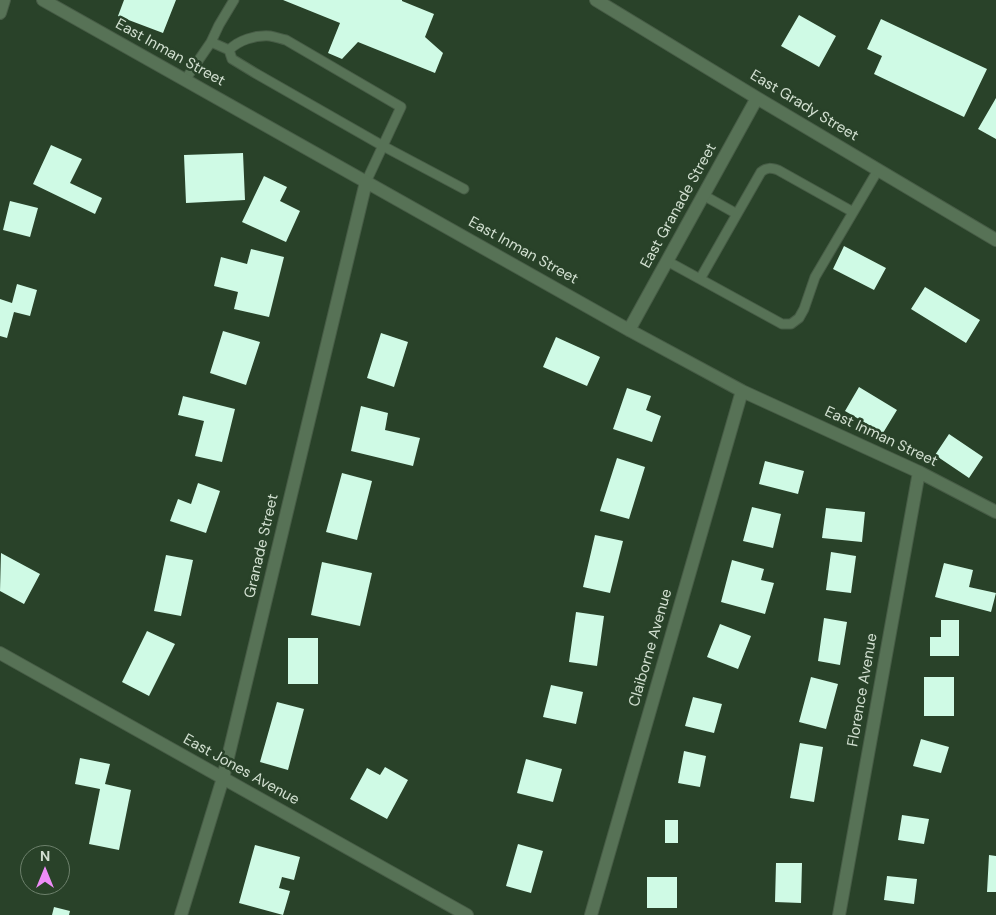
<!DOCTYPE html>
<style>
body{margin:0}
#map{position:relative;width:996px;height:915px;overflow:hidden;background:#294229;font-family:"DM Sans",sans-serif}
canvas{display:block}
.north{position:absolute;left:20px;top:845px;width:50px;height:50px;box-sizing:border-box;background:#294229;border:1px solid #6d816c;border-radius:50%;rotate:0deg;font-size:14px;font-weight:700;line-height:20px;text-align:center;color:#d2e0d1}
.north::after{content:'';display:block;margin:auto;width:18px;height:22px;background:#ee8cf8;clip-path:polygon(50% 0,100% 100%,50% 72%,0 100%)}
</style>
<div id="map">
<canvas width="996" height="915"></canvas>
<div class="north">N</div>
</div>
<script>
const ctx = document.querySelector('canvas').getContext('2d');
ctx.lineJoin = 'round';
function fill(path, color) { ctx.fillStyle = color; ctx.fill(path, 'evenodd'); }
function strokePath(path, color, width, dash) { ctx.strokeStyle = color; ctx.lineWidth = width; ctx.lineCap = dash ? 'butt' : 'round'; ctx.setLineDash(dash || []); ctx.stroke(path); }
function label(font, color, halo, rows, align = 'center') {
  ctx.font = font + ' "DM Sans",sans-serif'; ctx.lineWidth = 5; ctx.setLineDash([]); ctx.textBaseline = 'middle'; ctx.strokeStyle = halo; ctx.fillStyle = color; for (const [text, x, y, turn = 0] of rows) {
    ctx.save(); ctx.translate(x, y); ctx.rotate((+turn || 0) * Math.PI / 180); ctx.textAlign = isNaN(turn) ? turn : align; if (halo) ctx.strokeText(text, 0, 0); ctx.fillText(text, 0, 0); ctx.restore();
  }
}
fill(new Path2D(`
 M124,0H176L163,33L118,16Z
 M283,0H402V1L434,14L425,37L443,53L435,73L358,42L342,59L328,53L340,23Z
 M799,15L836,36L819,67L781,46Z
 M881,19L987,69L964,117L874,74L882,56L867,49Z
 M996,98V139L978,129Z
 M51,145L82,159L70,183L102,198L95,214L33,184Z
 M243,153L245,200L186,203L184,155Z
 M264,176L287,187L280,201L300,211L286,242L242,222Z
 M10,201L38,208L30,237L3,230Z
 M844,246L886,268L874,290L833,269Z
 M251,249L284,257L269,317L234,309L238,292L214,286L221,257L247,264Z
 M17,284L37,290L30,316L14,312L7,338L0,336V299L12,303Z
 M925,287L980,320L966,343L911,309Z
 M223,331L260,342L246,385L210,373Z
 M381,333L408,342L394,387L367,378Z
 M556,337L600,357L587,386L543,367Z
 M859,387L897,410L883,433L845,411Z
 M627,388L651,396L646,410L661,416L652,442L613,429Z
 M183,396L235,409L222,462L195,456L204,421L178,415Z
 M361,406L388,413L385,430L420,438L413,466L351,451Z
 M949,434L983,457L969,478L935,455Z
 M617,458L645,467L629,519L600,511Z
 M765,461L804,471L798,494L759,484Z
 M342,473L372,481L357,540L326,532Z
 M198,483L220,491L206,533L170,521L178,499L191,504Z
 M752,507L781,514L773,548L743,541Z
 M826,508L865,512L862,542L822,538Z
 M595,535L623,541L610,593L583,587Z
 M831,552L856,556L851,593L826,590Z
 M1,553L40,574L24,604L0,591Z
 M166,555L193,560L181,616L154,611Z
 M732,560L764,569L761,580L774,583L765,614L721,602Z
 M322,562L372,573L360,626L311,615Z
 M944,563L973,570L969,587L996,593L991,612L935,597Z
 M576,612L604,616L597,666L569,662Z
 M824,618L847,622L840,665L818,661Z
 M941,620H959V656H930V637H941Z
 M720,624L751,636L738,669L707,657Z
 M147,631L175,644L149,696L122,682Z
 M288,638H318V684H288Z
 M811,677L838,684L826,729L799,722Z
 M924,677H954V716H924Z
 M551,685L583,692L576,724L543,717Z
 M693,697L722,704L714,733L685,726Z
 M277,702L304,709L288,770L260,762Z
 M921,739L949,747L941,773L913,766Z
 M800,743L823,747L814,802L790,798Z
 M684,751L706,756L700,787L678,783Z
 M80,758L110,764L105,784L131,790L119,850L89,844L100,789L75,784Z
 M526,759L562,769L553,802L517,793Z
 M385,767L408,780L387,819L350,799L367,768L380,775Z
 M902,815L929,819L924,844L898,840Z
 M665,820H678V843H665Z
 M518,844L543,851L531,893L506,886Z
 M255,845L300,857L294,880L282,877L279,888L290,891L283,915L239,903Z
 M989,855L996,856V892H987Z
 M776,863H802L801,903L775,902Z
 M887,876L917,879L914,904L884,900Z
 M647,877H677V908H647Z
 M54,907L70,911L69,915H52Z`), '#cffae5');
const lane = new Path2D(`
 M229,50L211,42L219,25L234,0
 M185,80L211,42
 M366,182L401,107L286,40C281,39 276,37 270,36C255,35 239,40 229,50L232,59L255,73L383,146L464,189
 M737,214L761,172C767,167 771,168 778,170L853,212
 M667,261L782,324H791L799,318L804,309L815,277L878,170
 M700,279L737,214L703,195`);
const street = new Path2D(`
 M43,0L629,330L742,391L919,472L996,512
 M596,0L757,98L996,240
 M0,13L4,0
 M629,330L757,98
 M0,653L467,915
 M181,915L223,778L366,182
 M591,915L742,391
 M839,915L919,472`);
strokePath(lane, '#475c46', 11);
strokePath(street, '#475c46', 14);
strokePath(lane, '#577256', 9);
strokePath(street, '#577256', 12);
label('15px', '#d2e0d1', '#294229', [
 ["East Inman Street",170,53,29],
 ["East Grady Street",804,106,31],
 ["East Granade Street",679,206,-61],
 ["East Inman Street",523,251,29],
 ["East Inman Street",881,437,25],
 ["Granade Street",262,546,-77],
 ["Claiborne Avenue",651,648,-74],
 ["Florence Avenue",863,690,-80],
 ["East Jones Avenue",241,770,29]
]);
</script>
